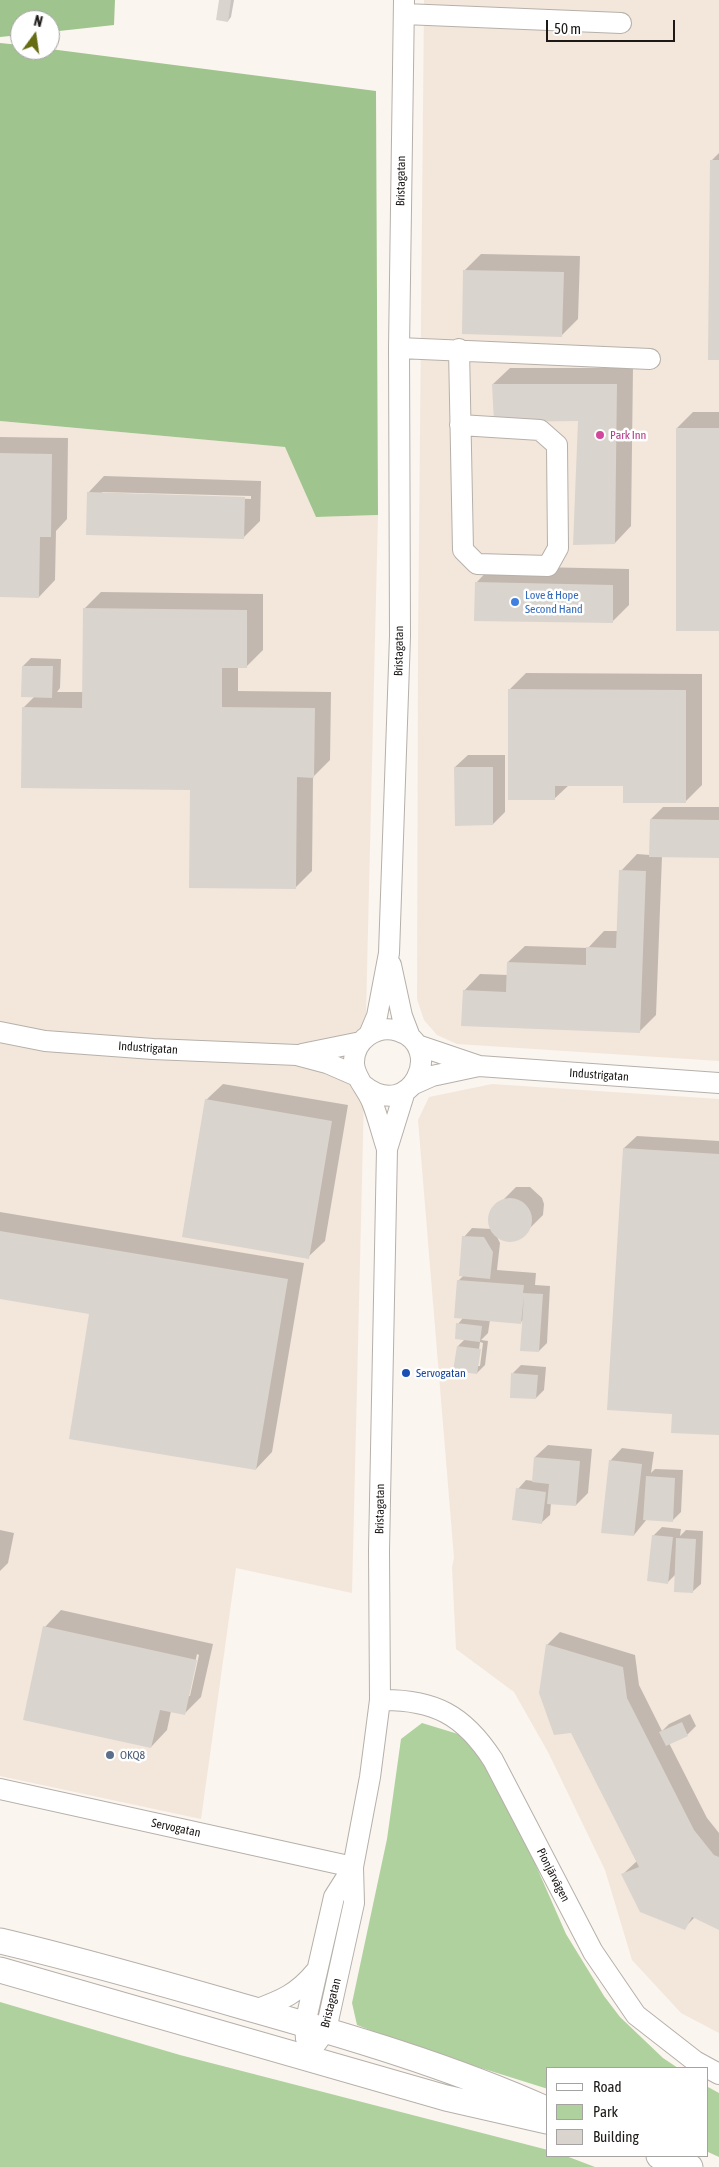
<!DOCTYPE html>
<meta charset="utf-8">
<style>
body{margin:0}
#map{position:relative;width:719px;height:2167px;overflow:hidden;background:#fbf5ef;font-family:"Asap Condensed",sans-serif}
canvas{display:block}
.legend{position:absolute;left:546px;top:2067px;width:162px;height:90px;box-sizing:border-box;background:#fff;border:1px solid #a4a3a2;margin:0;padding:6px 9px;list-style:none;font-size:15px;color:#1c1917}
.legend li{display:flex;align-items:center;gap:10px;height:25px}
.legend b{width:25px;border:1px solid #a4a3a2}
.north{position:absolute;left:10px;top:10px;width:50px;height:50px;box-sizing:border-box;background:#fff;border:1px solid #a4a3a2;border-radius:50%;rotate:14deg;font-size:14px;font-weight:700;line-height:20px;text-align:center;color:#1c1917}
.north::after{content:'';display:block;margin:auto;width:18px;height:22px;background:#666c11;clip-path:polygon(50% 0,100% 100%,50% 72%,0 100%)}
.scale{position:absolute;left:546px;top:20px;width:129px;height:22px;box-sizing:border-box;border:2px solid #1c1917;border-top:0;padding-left:6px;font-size:15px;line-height:18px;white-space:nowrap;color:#1c1917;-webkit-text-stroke:4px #fff;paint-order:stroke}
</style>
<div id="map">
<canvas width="719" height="2167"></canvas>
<ul class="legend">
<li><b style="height:6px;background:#fff"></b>Road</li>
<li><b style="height:14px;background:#afd19e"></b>Park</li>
<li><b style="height:14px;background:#dad4ce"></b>Building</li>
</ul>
<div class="north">N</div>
<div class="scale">50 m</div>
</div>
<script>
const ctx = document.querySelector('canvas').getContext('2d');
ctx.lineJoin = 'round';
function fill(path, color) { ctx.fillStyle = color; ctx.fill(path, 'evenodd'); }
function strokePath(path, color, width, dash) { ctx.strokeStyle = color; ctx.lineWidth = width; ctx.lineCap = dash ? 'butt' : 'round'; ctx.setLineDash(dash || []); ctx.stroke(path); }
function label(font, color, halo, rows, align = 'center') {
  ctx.font = font + ' "Asap Condensed",sans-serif'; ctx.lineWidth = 5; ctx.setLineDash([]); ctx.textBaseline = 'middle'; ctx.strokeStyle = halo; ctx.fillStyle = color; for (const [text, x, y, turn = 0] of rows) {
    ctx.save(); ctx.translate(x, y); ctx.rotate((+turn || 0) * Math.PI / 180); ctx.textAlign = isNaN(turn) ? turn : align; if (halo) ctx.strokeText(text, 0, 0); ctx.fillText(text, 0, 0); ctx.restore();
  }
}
fill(new Path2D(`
 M424,0H719V1061L457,1044L437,1035L424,1020L417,999L418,645Z
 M0,421L286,447L316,517L378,515L352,1593L236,1568L201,1819L0,1776Z
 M492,1084L719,1099V2033L681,2013L632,1960L605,1870L548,1752L514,1692L456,1649L452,1567L454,1558L418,1120L429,1097Z`), '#f3e7db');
fill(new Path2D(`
 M422,1723L458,1734L494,1770L566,1934L604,1996L620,2017L663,2058L678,2068H548V2089L411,2046L357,2025L352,2003L387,1839L401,1739Z
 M0,2002L180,2055L548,2150V2156H566L595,2167H0Z
 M708,2087L719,2093V2157L708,2152Z`), '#afd19e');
fill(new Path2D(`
 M0,0H115L114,25L50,32V20H20V35L0,37Z
 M0,43L20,45V50L50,49L376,91L378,515L316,517L285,447L0,421Z`), '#a0c48d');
fill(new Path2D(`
 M220,0H234L231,17L228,21Z
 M719,153V359L711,161Z
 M481,254L580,256L578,319L562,335L465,270Z
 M510,368H633L631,526L615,543L579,420L493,384Z
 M693,412H719V630L677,428Z
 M0,437L68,438L67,519L56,531L55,580L39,597L0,596Z
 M104,476L261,481L260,521L243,538L88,493ZM102,492L251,496V499L102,494Z
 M492,566L629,569V605L612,622L476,583Z
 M101,592L263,594V650L246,667H238V691L331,692L330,760L313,777L312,871L295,888L192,789L23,708L35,696L23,666L31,658L61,659L60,688L57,692H83L84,609Z
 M526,673L702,674V785L685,802L624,785H569L554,799L510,689Z
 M468,755H505V812L493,824L455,767Z
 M663,807H719V857L662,856L656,1015L640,1031L464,991L480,974L508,975V962L525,946L588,948L604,931H618L621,871L637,854L650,855L651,819Z
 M223,1084L348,1105L325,1241L308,1257L206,1100Z
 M637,1136L719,1141V1434L673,1413L624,1148Z
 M516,1187H530L542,1198L544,1204L543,1215L519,1239L508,1241L496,1235L500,1243L497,1270L536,1273L535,1285L550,1286L547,1343L539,1351L524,1319L520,1323L490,1320L488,1333L481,1340L488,1341L485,1365L477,1373L458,1346L465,1339L458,1324L463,1318L458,1281L464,1275V1237L472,1228L492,1229L491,1212ZM480,1342L483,1343L480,1366H477Z
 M0,1212L304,1263L272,1452L256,1469L91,1313L0,1298Z
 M521,1365L546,1367L544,1390L536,1398L513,1373Z
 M548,1445L592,1449L588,1493L576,1505L551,1503L550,1515L541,1523L518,1489L526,1480L533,1481L535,1457Z
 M622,1448L654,1452L651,1473L655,1469L683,1470L681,1512L673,1520L647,1519L634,1535L610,1461Z
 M662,1527L681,1529L680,1536L686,1530L703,1531L701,1584L692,1592L676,1574L668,1582L653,1536Z
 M0,1530L14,1533L8,1563L0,1571Z
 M61,1610L213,1644L201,1697L184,1714L171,1711L167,1730L151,1747L45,1627ZM197,1654L199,1655L190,1696H188Z
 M560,1632L635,1655L639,1685L662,1731L669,1724L690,1714L696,1726L688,1734L669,1743L707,1818L719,1833V1928L695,1917L684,1928L623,1874L637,1861L547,1645Z`), '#0003');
fill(new Path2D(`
 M219,0H231L228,22L216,20Z
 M710,160H719V360H708Z
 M463,270L564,272L562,337L462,334Z
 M492,384H617L615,544L573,545L578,421L494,422Z
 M676,428H719V631H676Z
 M0,453L52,454L51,537H40L39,598L0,597Z
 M87,492L245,497L244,539L86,535Z
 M475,582L613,585V623L474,621Z
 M83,608L247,610V668H222V707L315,708L314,778L297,777L296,889L189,888L190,790L21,788L22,707L82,708Z
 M22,666H53L52,698L21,697Z
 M508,689L686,690V803H623V786H555V800H508Z
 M454,767H493V825L455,826Z
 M650,819L719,820V858L649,857Z
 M619,870L646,871L640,1033L461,1026L463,990L506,992L507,962L586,965V947L616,948Z
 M205,1099L332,1121L309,1259L182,1237Z
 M623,1148L719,1154V1435L671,1433L672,1414L607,1410Z
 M488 1220a22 22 0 1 1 44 0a22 22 0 1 1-44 0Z
 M0,1231L288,1279L256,1470L69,1439L89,1314L0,1299Z
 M462,1236L484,1237L493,1252L490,1279L459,1276Z
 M457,1280L524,1285L523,1293L543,1294L539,1352L520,1351L524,1295L521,1324L454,1318Z
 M456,1323L482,1326L480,1342L455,1339Z
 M457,1346L481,1349L477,1374L453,1371Z
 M511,1373L538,1375L536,1399L510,1398Z
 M534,1457L580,1461L576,1506L547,1504L549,1484L532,1482Z
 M609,1460L642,1464L634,1536L601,1533Z
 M646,1476L675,1478L673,1522L643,1520Z
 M516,1488L546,1492L542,1524L512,1520Z
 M652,1535L673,1537L668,1584L647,1581Z
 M676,1538L696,1539L693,1593L674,1592Z
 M43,1626L197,1660L185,1715L160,1710L151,1748L23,1720Z
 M546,1644L623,1667L627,1698L694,1830L714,1855L719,1857V1930L692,1917L685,1930L640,1912L621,1874L639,1867L571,1733L554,1735L539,1693Z
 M682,1722L688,1736L666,1746L659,1732Z`), '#dad4ce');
const minor = new Path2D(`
 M404,14L621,23
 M399,348L650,359
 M459,349L463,550L477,564L548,566L558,548L557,445L540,430L460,425
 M391,965L402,1016L410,1037
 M0,1032L45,1041L153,1049L297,1055L327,1063L357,1076
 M369,1035L377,1016L389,953L400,636L399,348L404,0
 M417,1045L479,1066L719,1083
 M302,1054L361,1042
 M414,1084L432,1076L479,1066
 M363,1085C411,1124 446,1046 398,1031C377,1024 353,1040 354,1064C355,1078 367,1089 372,1102C378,1117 382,1134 387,1149
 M380,1700C434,1699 464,1715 493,1760L593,1952L636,2015L695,2061L719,2074
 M0,1789L353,1867
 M255,2010C282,2000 297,1994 316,1971
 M306,2039L305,2024L334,1897L353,1867
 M306,2057L326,2030L354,1903L353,1867L370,1777L380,1700L379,1550L387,1149L405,1091`);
const major = new Path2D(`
 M0,1941C81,1960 161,1983 241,2006C344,2035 450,2066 548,2110
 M0,1970L446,2098L547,2121
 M659,2156L690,2167`);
strokePath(minor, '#b6b0aa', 22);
strokePath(major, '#b6b0aa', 27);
strokePath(minor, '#fff', 20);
strokePath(major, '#fff', 25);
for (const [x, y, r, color] of [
 [600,435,5,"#d1479c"],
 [515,602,5,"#3f7fe0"],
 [406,1373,5,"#1a4fb4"],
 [110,1755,5,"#5c6f8a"]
]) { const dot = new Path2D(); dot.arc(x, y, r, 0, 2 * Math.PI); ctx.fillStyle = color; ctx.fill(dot); strokePath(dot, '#fff', 2); }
label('12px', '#1c1917', '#fff', [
 ["Bristagatan",401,181,-89],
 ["Bristagatan",399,651,-89],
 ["Industrigatan",148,1048,4],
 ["Industrigatan",599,1075,4],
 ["Bristagatan",380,1509,-89],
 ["Servogatan",176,1828,12],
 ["Pionjärvägen",553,1875,63],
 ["Bristagatan",331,2003,-76]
]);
label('12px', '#b23c85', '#fff', [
 ["Park Inn",610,435]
], 'left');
label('12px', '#366cbe', '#fff', [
 ["Love & Hope",525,595],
 ["Second Hand",525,609]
], 'left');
label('12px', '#164399', '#fff', [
 ["Servogatan",416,1373]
], 'left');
label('12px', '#4e5e75', '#fff', [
 ["OKQ8",120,1755]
], 'left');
</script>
